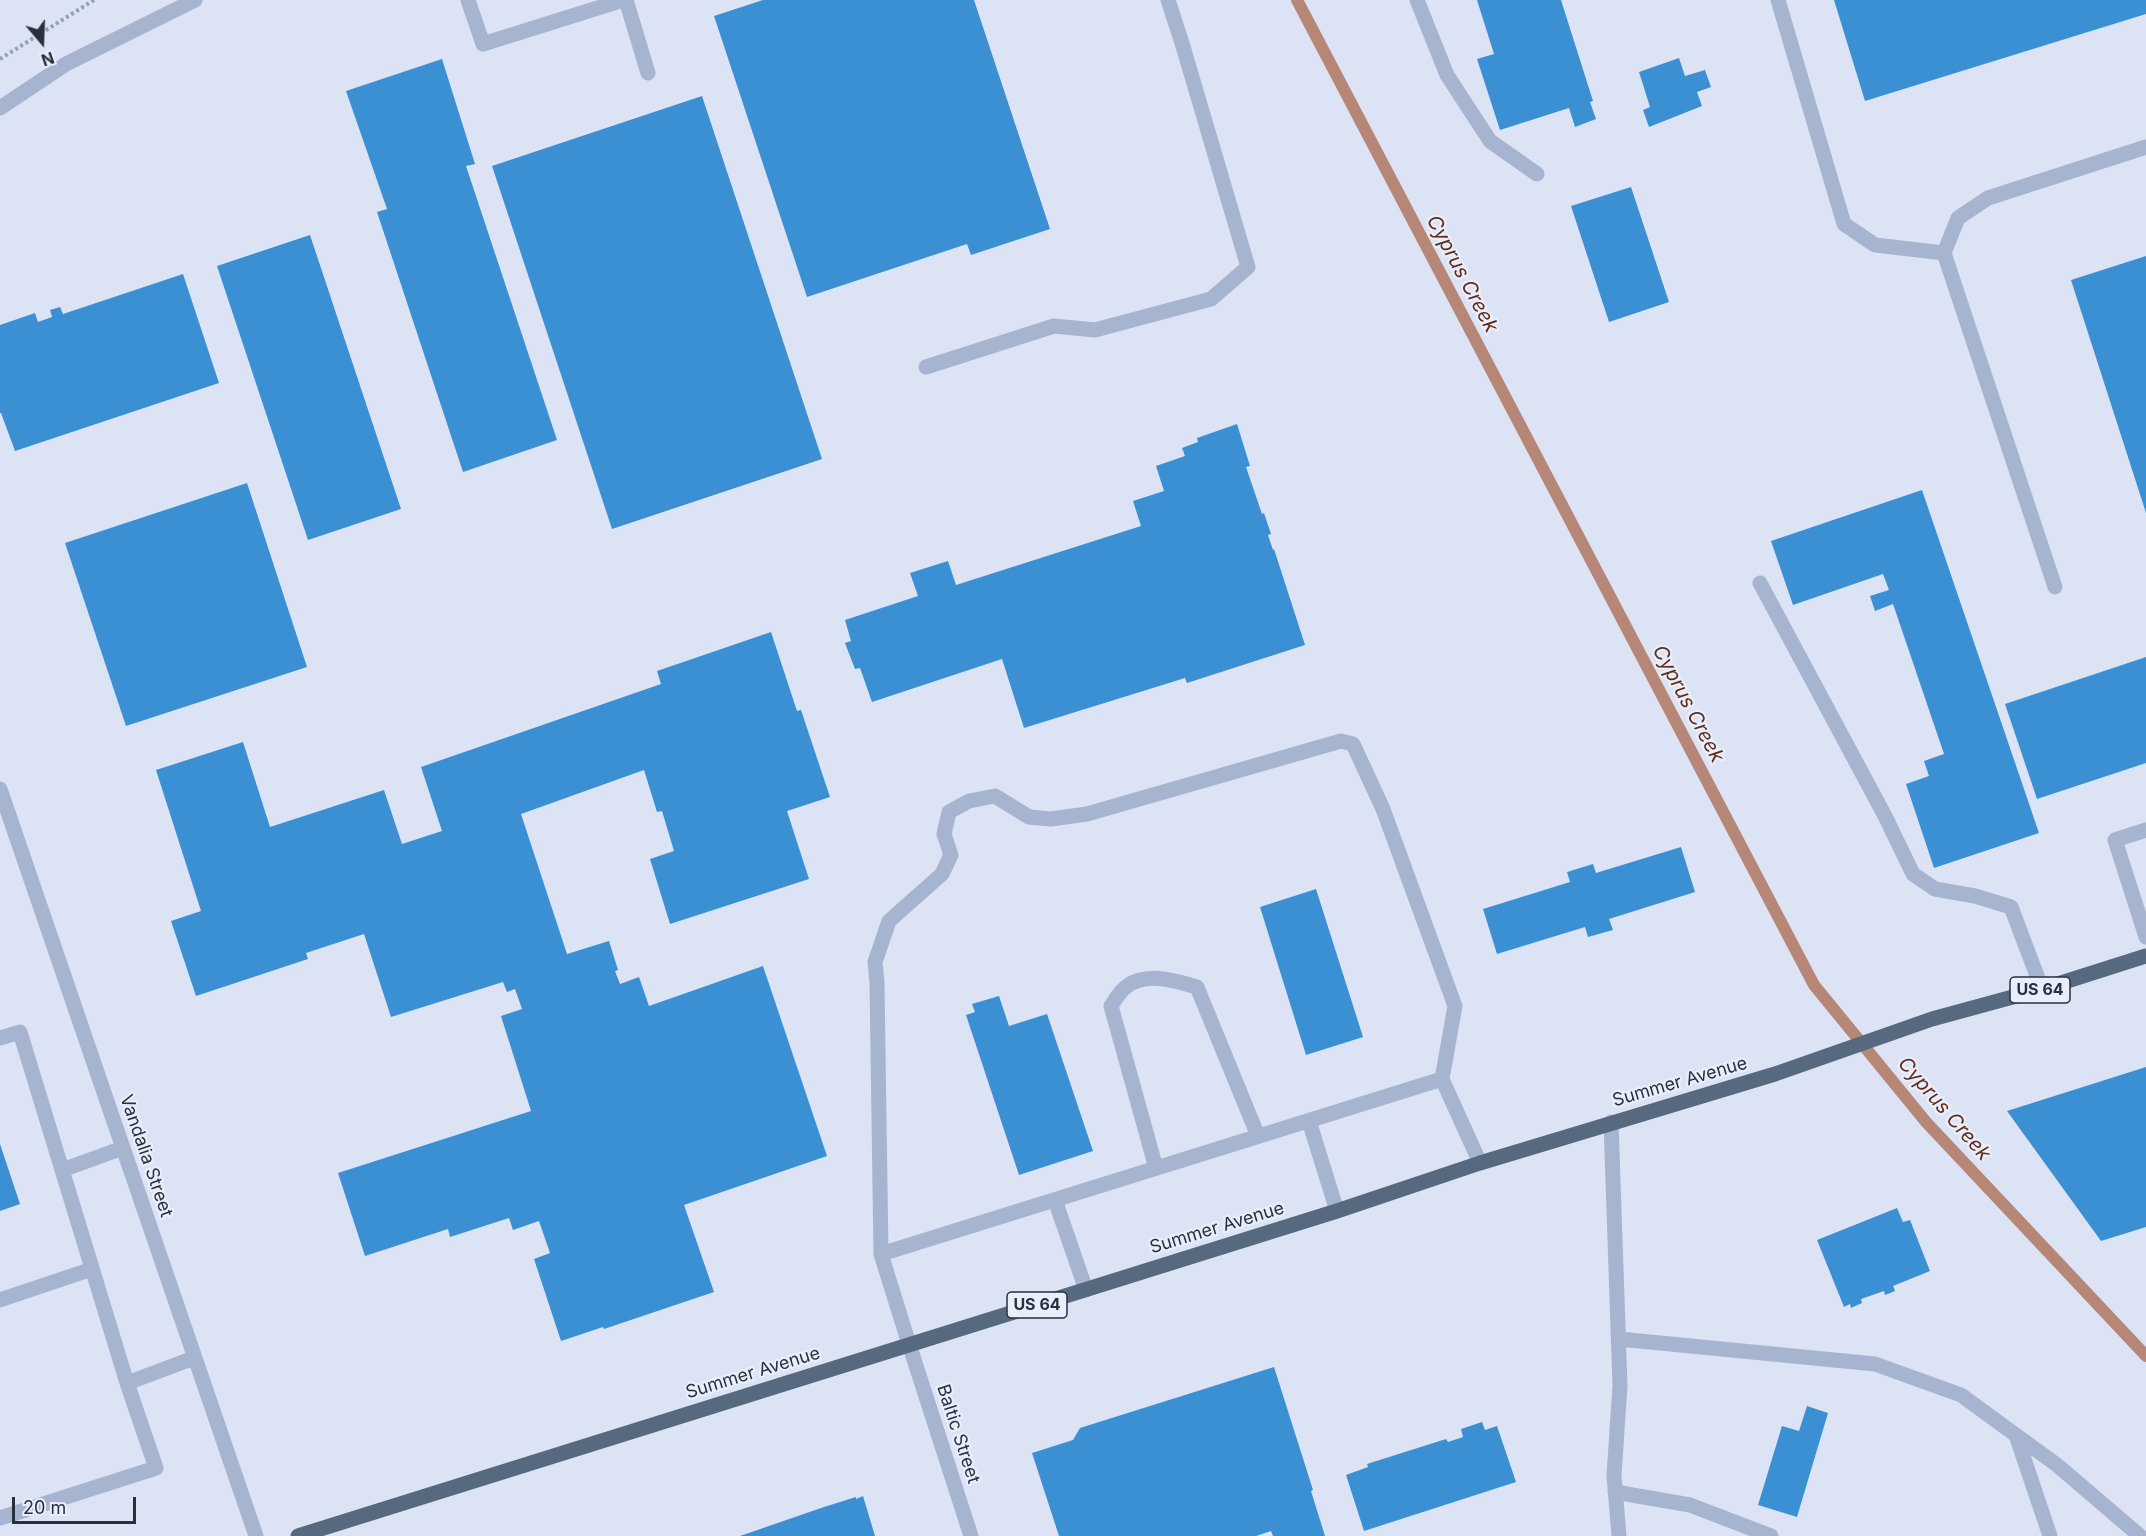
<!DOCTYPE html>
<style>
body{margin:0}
#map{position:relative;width:2146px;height:1536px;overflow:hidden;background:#dce3f5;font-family:Inter,sans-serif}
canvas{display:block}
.north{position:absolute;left:12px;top:12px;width:60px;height:60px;-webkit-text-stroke:4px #e9eefc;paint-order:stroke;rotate:161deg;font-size:16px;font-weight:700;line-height:24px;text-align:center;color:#28313a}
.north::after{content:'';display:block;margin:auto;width:21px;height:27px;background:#28313a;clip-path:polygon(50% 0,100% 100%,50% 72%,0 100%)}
.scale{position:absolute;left:12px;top:1497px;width:124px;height:27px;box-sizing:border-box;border:3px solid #28313a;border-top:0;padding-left:8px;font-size:18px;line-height:21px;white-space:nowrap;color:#28313a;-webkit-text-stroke:4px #e9eefc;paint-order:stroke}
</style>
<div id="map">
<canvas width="2146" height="1536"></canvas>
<div class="north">N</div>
<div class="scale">20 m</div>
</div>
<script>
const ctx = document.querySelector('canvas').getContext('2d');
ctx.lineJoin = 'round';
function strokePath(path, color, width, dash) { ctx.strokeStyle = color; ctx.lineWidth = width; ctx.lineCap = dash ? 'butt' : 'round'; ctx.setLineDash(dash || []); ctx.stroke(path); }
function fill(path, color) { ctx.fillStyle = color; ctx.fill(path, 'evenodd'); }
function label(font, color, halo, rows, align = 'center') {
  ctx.font = font + ' Inter,sans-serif'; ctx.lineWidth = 4.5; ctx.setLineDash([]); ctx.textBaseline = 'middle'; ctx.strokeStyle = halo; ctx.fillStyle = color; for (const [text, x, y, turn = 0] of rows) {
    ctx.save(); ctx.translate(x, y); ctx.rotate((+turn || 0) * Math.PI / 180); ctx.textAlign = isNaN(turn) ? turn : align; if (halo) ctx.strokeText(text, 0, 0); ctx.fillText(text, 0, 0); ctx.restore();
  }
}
strokePath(new Path2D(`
 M1297,0L1814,985L1926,1122L2146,1356`), '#b68677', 12);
fill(new Path2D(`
 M763,0H974L1050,229L971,255L967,244L807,297L714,16Z
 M1477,0H1561L1593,101L1590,102L1596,119L1575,127L1569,108L1500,130L1477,59L1494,54Z
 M1834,0H2146V14L1865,101Z
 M1679,58L1685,76L1705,70L1711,87L1697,92L1702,106L1649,127L1643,110L1650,107L1639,72Z
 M442,59L475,164L466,166L557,440L463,472L377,212L387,209L346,91Z
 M702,96L822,459L612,529L492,166Z
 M1631,187L1669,302L1609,322L1571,206Z
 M310,235L401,509L308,540L217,266Z
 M2146,256V513L2071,280Z
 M183,274L219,383L15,451L1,413H0V325L35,313L38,322L52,317L50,310L60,307L63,314Z
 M1237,424L1250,466L1246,467L1262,514L1264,513L1271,534L1268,535L1273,550L1274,549L1305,645L1187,683L1185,678L1024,728L1002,659L872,702L860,668L855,669L845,643L851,641L845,620L918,596L910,573L948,561L956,585L1141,526L1133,501L1164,491L1156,466L1185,456L1182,448L1198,442L1197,438Z
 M247,483L307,667L126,726L65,543Z
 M1922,490L2039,833L1934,868L1906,784L1929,776L1924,761L1944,754L1893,604L1875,611L1870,596L1889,590L1883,574L1793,605L1771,541Z
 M771,632L797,711L801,710L830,797L787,811L809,879L670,924L650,859L674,851L662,811L657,812L644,770L521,814L567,954L609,941L618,970L615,971L620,984L639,977L649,1006L763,966L827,1156L684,1205L714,1292L604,1329L603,1327L561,1341L534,1259L550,1253L539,1221L513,1230L509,1218L450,1237L448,1229L365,1256L338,1173L531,1111L501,1016L522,1009L515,989L507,992L503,982L391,1017L364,934L306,953L308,959L196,996L171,921L201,911L156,770L243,742L270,827L384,790L402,844L442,831L421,767L661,684L657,671Z
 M2146,657V763L2037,799L2005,704Z
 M1681,847L1695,892L1609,919L1613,930L1588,937L1585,927L1497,954L1483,909L1570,882L1567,872L1593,864L1596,873Z
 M1316,889L1363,1037L1306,1055L1260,907Z
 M999,996L1009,1026L1047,1014L1093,1151L1019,1175L966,1015L975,1012L972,1004Z
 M2146,1067V1227L2101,1241L2007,1111Z
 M0,1144L20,1204L0,1211Z
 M1897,1208L1903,1222L1910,1220L1930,1271L1893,1286L1895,1291L1885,1295L1884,1291L1861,1299L1862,1303L1851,1308L1850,1304L1844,1307L1817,1240Z
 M1274,1367L1313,1490L1311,1491L1325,1536H1273L1271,1531L1256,1536H1059L1032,1453L1073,1440L1080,1428Z
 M1807,1406L1828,1413L1797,1517L1758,1505L1782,1426L1799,1431Z
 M1482,1422L1485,1430L1497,1426L1516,1482L1364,1531L1346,1475L1368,1467L1367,1464L1446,1439L1448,1442L1463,1437L1461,1429Z
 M863,1496L875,1536H740L824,1507L856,1497V1499Z`), '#3b90d4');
strokePath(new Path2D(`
 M0,59L94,0`), '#90a0bb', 4, [3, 3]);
strokePath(new Path2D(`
 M468,0L483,44L623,0
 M626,0L648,73
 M1417,0L1447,75L1490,141L1537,174
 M1778,0L1844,224L1875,245L1944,253
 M926,367L1054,326L1095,330L1211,299L1248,267L1182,43L1168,0
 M1760,583L1885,816L1913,874L1935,889L1975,896L2011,907L2042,989
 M2055,587L1944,253L1958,218L1988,198L2146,147
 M2146,830L2115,840L2146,937
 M0,1038L20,1032L127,1383L156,1468L0,1518
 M1309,1121L1337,1211
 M1156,1168L1111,1006C1115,1000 1120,991 1126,987C1146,971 1176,981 1197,987L1258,1136
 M62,1170L123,1148
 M1055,1200L1086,1290
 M881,1254L877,983L875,962L889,921L942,874L951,855L944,834L949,812L969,801L995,796L1029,817L1051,819L1087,814L1341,741L1353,744L1383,809L1455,1006L1442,1079
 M0,1300L92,1269
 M909,1344L881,1254L1442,1079L1480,1163
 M127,1383L194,1358`), '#a6b4cf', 15);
strokePath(new Path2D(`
 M0,108L66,64L195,0
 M0,789L256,1536
 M1611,1122L1620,1386L1614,1475L1619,1536
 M1619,1339L1875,1364L1961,1395L2057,1465L2140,1536
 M909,1344L971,1536
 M2016,1435L2050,1536
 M1615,1492L1690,1505L1771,1536`), '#a6b4cf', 15);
strokePath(new Path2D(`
 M298,1536L1337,1211L1480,1163L1775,1074L1932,1019L2042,989L2146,956`), '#57697e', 15);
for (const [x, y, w] of [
 [2040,990,60],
 [1037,1305,60]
]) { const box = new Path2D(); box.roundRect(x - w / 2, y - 13, w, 26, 4.5); ctx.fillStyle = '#e9eefc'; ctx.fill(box); strokePath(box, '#28313a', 1.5); }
label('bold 16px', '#28313a', null, [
 ["US 64",2040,990],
 ["US 64",1037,1305]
]);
label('18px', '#28313a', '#e9eefc', [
 ["Summer Avenue",1680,1082,-16],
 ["Vandalia Street",146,1156,71],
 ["Summer Avenue",1217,1228,-17],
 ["Summer Avenue",753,1373,-17],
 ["Baltic Street",958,1434,72]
]);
label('italic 20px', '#612b18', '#e9eefc', [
 ["Cyprus Creek",1462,274,62],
 ["Cyprus Creek",1688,704,62],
 ["Cyprus Creek",1944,1109,49]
]);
</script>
